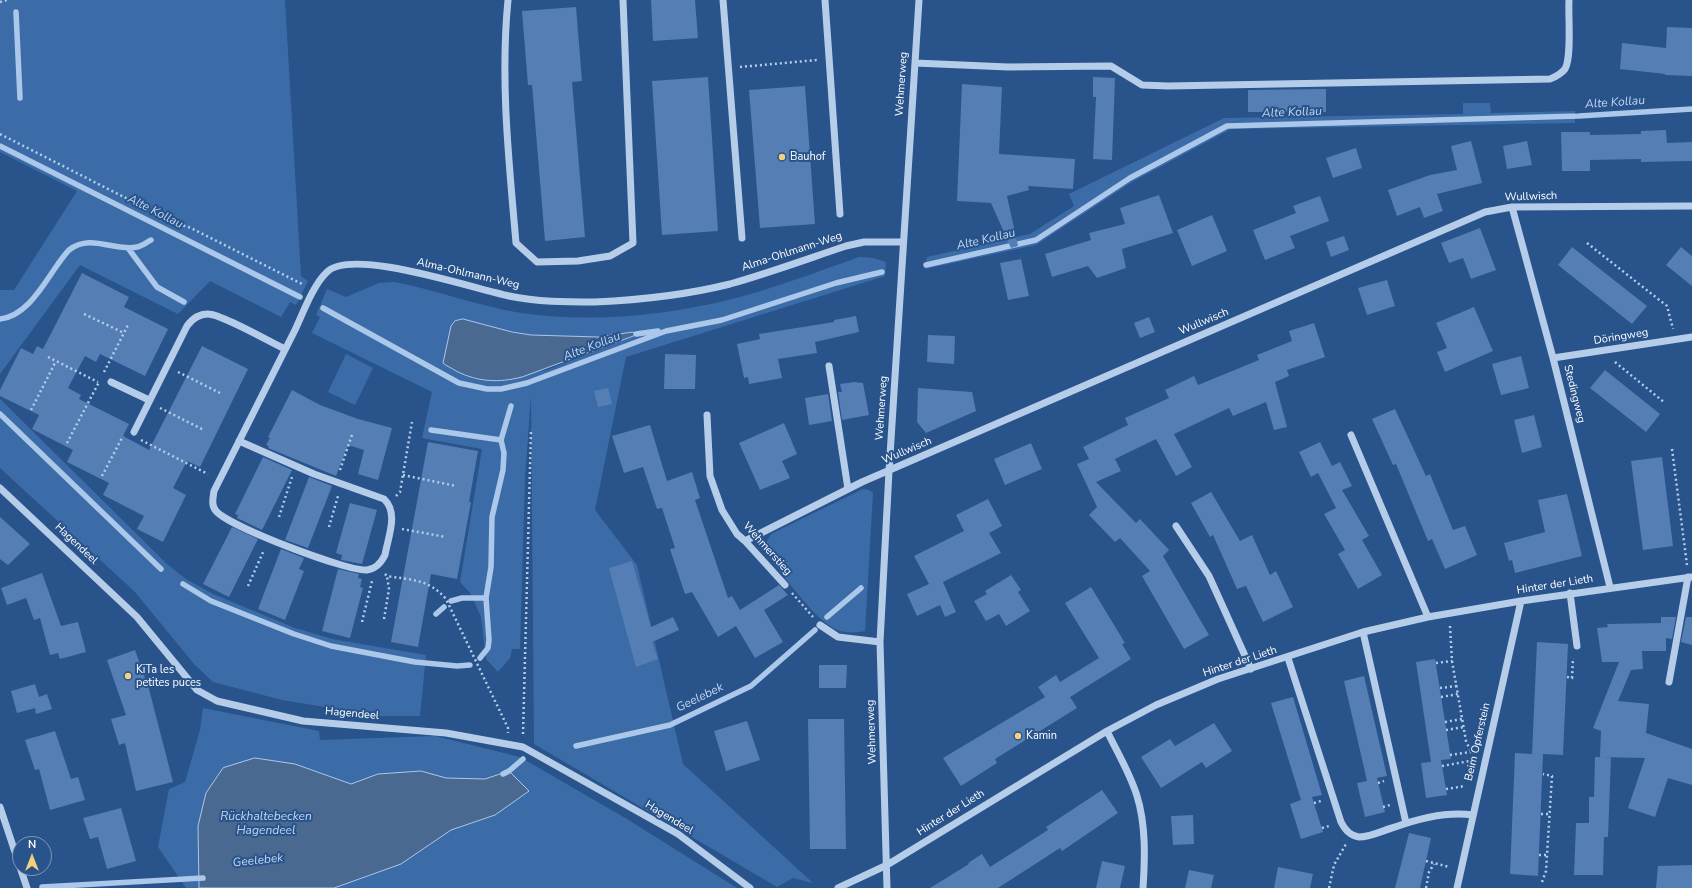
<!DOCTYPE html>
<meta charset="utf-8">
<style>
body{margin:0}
#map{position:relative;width:1692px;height:888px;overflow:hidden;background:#28538b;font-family:"Nunito Sans",sans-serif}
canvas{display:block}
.north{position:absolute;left:12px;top:836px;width:40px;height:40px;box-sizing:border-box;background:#28538b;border:1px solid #7e98b9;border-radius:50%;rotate:0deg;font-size:11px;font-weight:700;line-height:16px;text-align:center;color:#fff}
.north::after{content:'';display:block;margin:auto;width:14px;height:18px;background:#f2d07c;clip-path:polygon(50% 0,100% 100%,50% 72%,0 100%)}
</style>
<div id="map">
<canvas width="1692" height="888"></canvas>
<div class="north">N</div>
</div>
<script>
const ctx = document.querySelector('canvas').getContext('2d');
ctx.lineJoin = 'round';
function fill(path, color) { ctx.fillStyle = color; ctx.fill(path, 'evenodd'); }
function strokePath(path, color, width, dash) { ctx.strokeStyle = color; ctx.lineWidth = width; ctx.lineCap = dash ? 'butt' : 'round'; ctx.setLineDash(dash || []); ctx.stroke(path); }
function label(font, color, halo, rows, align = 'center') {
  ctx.font = font + ' "Nunito Sans",sans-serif'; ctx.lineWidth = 4; ctx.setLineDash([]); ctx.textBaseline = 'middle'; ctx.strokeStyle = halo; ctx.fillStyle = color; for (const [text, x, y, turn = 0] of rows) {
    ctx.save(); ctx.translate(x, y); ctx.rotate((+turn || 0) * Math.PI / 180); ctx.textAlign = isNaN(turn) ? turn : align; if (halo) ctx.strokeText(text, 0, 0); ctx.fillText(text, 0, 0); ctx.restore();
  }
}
fill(new Path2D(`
 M0,0H285L301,276L308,281L296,305L290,302L281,317L210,281L178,314L80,265L0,374V290H14L77,191L0,152Z
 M1463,103H1490L1491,113L1575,111V123L1231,129L1132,182L1036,245L925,269L927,257L1030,234L1074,206L1069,194L1224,118L1463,114Z
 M859,257L873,258L886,262L885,276L626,357L595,510L637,565L683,764L813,883L793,878L777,887L534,744L531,395L525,479L520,649H512L510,658L498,672L486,659L481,617L471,594L460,582L482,449L422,438L432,392L312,333L320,317L316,315L327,289L346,297L379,283L394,282C437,290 478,306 521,313C591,323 664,316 732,299C775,288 817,272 859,257ZM455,321L531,335L598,337L633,332L636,335L547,370L475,379L463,374L443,363L451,326Z
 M346,354L373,368L355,405L328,392Z
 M0,399L167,564L186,579L213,594L295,628L332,639L426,655L420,716H380L282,700L213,682L194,664L135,592L0,468Z
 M863,489L869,490L873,493L865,631C858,633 844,633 837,630C814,620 784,575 767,555L766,543L771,534Z
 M203,708L319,731L320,740L435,736L520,757L627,819L737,888H334L401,864L451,830L495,815L529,791L509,771L485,779L446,778L421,771L378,774L351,784L295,764L198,826L199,888H186L158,847L169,789L185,782L200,730Z`), '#3c6ca8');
const water = new Path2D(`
 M463,319L512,332L531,335L598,337L633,332L636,335L522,377C498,383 478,382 456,371C452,368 446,366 443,363L451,326L455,321Z
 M255,758L295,764L351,784L378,774L421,771L446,778L485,779L509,771L529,791L495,815L451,830L401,864L334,888H199L198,826L206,793L223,768Z`);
fill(water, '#4a6991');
strokePath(water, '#abc8ea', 1);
strokePath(new Path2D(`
 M16,12L20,98
 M0,146L300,297
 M128,248L157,287L184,302
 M926,265L1036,240L1130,178L1227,126L1579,116L1692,109
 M323,308L459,383L487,389H501L527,383L666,331L722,320L836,283L882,272
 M0,319C27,316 43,285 58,264C61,260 65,254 69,250C91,233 114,252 137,247C142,246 147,242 151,240
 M636,334L658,331
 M0,414L161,569
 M431,430L501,440
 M183,584L211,601L294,634L331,646L415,662L457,666L470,665
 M451,601L462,598H486
 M436,614L444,607
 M827,617L861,588
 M480,658L488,648L489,640L486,598L491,567L492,517L503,470L504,453L501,440L511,406
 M576,746L670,725L751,686L815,630
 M503,774L509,771L523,759
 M42,887L203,878`), '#abc8ea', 5.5);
fill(new Path2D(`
 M651,0H695L698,38L653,41Z
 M576,7L582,81L572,82L585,237L545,241L532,85H528L522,11Z
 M1667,27L1692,28V76L1665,75V74L1620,69L1622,43L1666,48Z
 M708,77L718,231L662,235L652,81Z
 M1093,77L1115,78L1112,160L1093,159L1096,97H1093Z
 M962,84L1002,87L999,154L1075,159L1073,189L1028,186L1029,190L1007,196L1018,246L1011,248L991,203L957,201Z
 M805,86L815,224L760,228L749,90Z
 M1326,89V112H1248V90Z
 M1666,130L1667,143L1692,142V161L1641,162V159L1590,160V171H1562L1561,132H1590V135L1641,134V131Z
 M1471,141L1482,183L1437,194L1443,211L1424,218L1420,207L1397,216L1388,190L1430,175L1457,170L1451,146Z
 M1527,141L1532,165L1507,169L1503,146Z
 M1356,148L1362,168L1333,178L1326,158Z
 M1159,195L1173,233L1122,249L1126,268L1097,278L1088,266L1052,277L1045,254L1091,240L1089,233L1125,224L1120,208Z
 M1320,196L1329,221L1290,236L1295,248L1265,260L1253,230L1296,213L1293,206Z
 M1212,215L1227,251L1192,266L1177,230Z
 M1480,228L1496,270L1471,279L1463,258L1449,263L1441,243Z
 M1344,236L1349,250L1331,257L1326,242Z
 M1572,247L1647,306L1632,324L1558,265Z
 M1681,247L1692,256V286L1666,265Z
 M1021,259L1029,296L1008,300L1000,263Z
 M82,273L129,297L124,307L168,329L145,376L100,354L96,362L85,356L68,388L81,395L79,399L129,424L123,436L149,450L202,346L248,369L200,467L187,461L173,488L186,495L163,542L137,529L144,516L103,495L109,483L67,462L73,450L32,429L39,415L0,396V390L21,348L33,354L37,346L43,349Z
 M1387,280L1395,306L1367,315L1358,288Z
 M1474,307L1493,351L1445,372L1437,352L1447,348L1436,323Z
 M856,316L859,332L815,342L817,353L778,359L782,378L749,384L748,377L744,378L737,344L760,339L759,334L834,322V320Z
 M1149,317L1155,332L1140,338L1134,323Z
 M1314,323L1325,357L1287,370L1289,376L1275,382L1287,427L1274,430L1266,402L1233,416L1229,408L1174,434L1192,467L1176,476L1156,439L1115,459L1121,471L1096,482L1136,523L1140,519L1169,550L1163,556L1209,635L1184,649L1142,576L1150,571L1120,538L1115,542L1089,515L1097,507L1077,464L1089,459L1083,447L1128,425L1125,418L1169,398L1165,390L1194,376L1198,385L1259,360L1257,355L1292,341L1289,331Z
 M928,335L955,336L954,364L927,362Z
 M665,354L696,355L695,389H664Z
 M1521,356L1529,388L1501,395L1492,364Z
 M1605,370L1660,414L1646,432L1590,388Z
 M854,382L863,383L869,415L842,420L838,392H842L840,384Z
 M608,388L612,404L598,407L594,391Z
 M918,388L972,392L976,411L926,433L917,422Z
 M292,390L320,405L358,419L392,428L378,480L358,474L364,450L348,445L336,476L268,448L269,446L266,445L270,438L268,437Z
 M828,394L832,421L809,425L805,398Z
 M1395,409L1426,476L1430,474L1453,530L1465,526L1477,555L1445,569L1432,539L1428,541L1396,464L1393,465L1372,419Z
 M1534,415L1542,447L1522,453L1514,420Z
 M784,423L797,454L782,461L790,478L760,490L739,443Z
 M650,425L667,481L692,472L700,498L695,500L728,598L732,596L740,610L779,585L788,595L764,610L783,642L755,658L736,626L718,637L692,592L685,594L670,549L675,548L662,508L657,509L643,467L624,473L612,436Z
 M428,442L478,451L469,502H471L457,579L431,574L418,647L391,642Z
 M1320,442L1332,466L1340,462L1352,486L1342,490L1369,536L1362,540L1382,575L1358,589L1338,554L1345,550L1324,514L1336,508L1318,473L1311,477L1299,452Z
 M1031,443L1042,469L1005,485L994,459Z
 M263,457L292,470L262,530L237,518L238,515L235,514Z
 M1662,457L1673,546L1643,550L1631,461Z
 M309,477L332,486L308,548L285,540Z
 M1211,492L1240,541L1252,535L1270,575L1276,571L1293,607L1263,622L1246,586L1237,589L1213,535L1210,537L1191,503Z
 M1567,494L1582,556L1515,573L1512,560L1509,561L1504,543L1545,532L1538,500Z
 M988,499L1002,526L989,533L1001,553L943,582L956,612L945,617L940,605L917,616L907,594L929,584L914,556L964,531L956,515Z
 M350,503L377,510L362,564L341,560L342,555L336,553Z
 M0,517L30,544L8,565L0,559Z
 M232,527L258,539L229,597L203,584Z
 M281,549L304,558L299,569L304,571L285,620L258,609Z
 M632,561L651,627L673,617L679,630L652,642L658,659L636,667L609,568Z
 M338,569L359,574L358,578L362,579L360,587L363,588L350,638L322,631Z
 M42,573L61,626L78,622L86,652L60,659L58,653L50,655L40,618L34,620L26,598L7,605L1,588Z
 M1011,575L1021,590L1018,592L1030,611L1006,626L999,614L986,621L974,601L987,594L985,591Z
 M1091,587L1125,643L1122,644L1131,659L1070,697L1077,708L995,759L997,763L961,786L943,758L1045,697L1038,687L1056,675L1060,682L1099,658L1065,603Z
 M1661,617H1676L1672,639L1666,638V651H1642L1643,669L1631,670L1618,701L1649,704L1646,733L1692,749V785L1668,778L1655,817L1628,808L1645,758L1600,757H1611L1608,837H1604L1603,875H1574L1576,823H1589V797H1594L1595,757H1600L1601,731L1593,728L1619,662H1602L1597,628L1608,627L1607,624L1661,623Z
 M1686,617H1692V645L1681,642Z
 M1537,642L1568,644L1563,755L1543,754L1538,876L1510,874L1515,753L1532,754Z
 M135,650L149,689L173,782L136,791L125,743L119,745L111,719L126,715L107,660Z
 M1435,659L1451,759L1441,760L1447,795L1426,798L1421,763L1431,762L1416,662Z
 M819,665H847L846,688H819Z
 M1364,676L1387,776L1377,778L1385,812L1365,817L1357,783L1367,781L1344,681Z
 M35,684L39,697L47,694L52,709L36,714L35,708L17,713L11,691Z
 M1293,697L1322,795L1312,797L1323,832L1301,839L1290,804L1301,800L1271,703Z
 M808,719H844L846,849H810Z
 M747,721L760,760L726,771L714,731Z
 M1214,723L1232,751L1206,768L1202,762L1161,788L1141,757L1170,739L1175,746Z
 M55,731L71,779L78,777L85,800L50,810L39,769L35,770L25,740Z
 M1102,790L1118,813L1062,851L1060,848L998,888H930L969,864L968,863L982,854L990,867L1048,830L1046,827Z
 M121,808L136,861L107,869L98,837L90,839L83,818Z
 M1193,815L1194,844L1173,845L1171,816Z
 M1409,833L1431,838L1420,888H1395Z
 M1102,861L1125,866L1120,888H1096Z
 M1692,865V888H1656L1658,866Z
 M1278,867L1313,874L1310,888H1274Z
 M1189,870L1214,875L1211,888H1185Z`), '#547eb4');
strokePath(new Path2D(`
 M0,2L7,0
 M740,67L817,60
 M0,134L173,222L191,228L304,285
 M1587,243L1667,306L1673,329
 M84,314L124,333
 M48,357L98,382
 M1615,362L1665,403
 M104,372L128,325
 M178,372L220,393
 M160,408L204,430
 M31,410L56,361
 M141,440L208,474
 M67,443L99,382
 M1672,449L1687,565
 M340,470L353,432
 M403,475L456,486
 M102,476L123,436
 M396,496L400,492L412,422
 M279,517L292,477
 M329,527L338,496
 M402,529L446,537
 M385,574L387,576C411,580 429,579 446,599L508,728V733
 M248,586L264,550
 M792,593L813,617
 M384,619L389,589L387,576
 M362,622L372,581
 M1450,626L1452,661L1466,741L1471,752L1476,753
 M1436,663L1452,661
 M1567,677L1572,678L1573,658
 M1440,688L1457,686
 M1441,697L1458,694
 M1445,722L1462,719
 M1446,730L1464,727
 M523,734L531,429
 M1450,755L1471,752
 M1442,766L1470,761
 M1378,783L1384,781
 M1446,789L1465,786
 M1314,803L1321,801
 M1383,807L1390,805
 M1541,814H1550
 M1322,828L1329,826
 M1539,855H1548
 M1426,861L1449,867
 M1542,882L1546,871L1552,776L1543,774
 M1329,888L1334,865L1346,844
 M1426,888L1429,872L1434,864`), '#b6cdea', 2.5, [2, 3]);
strokePath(new Path2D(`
 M508,0C500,81 509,162 516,243L537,262L578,261L610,256L633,243L623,0
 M723,0L742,238
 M825,0L840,214
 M915,63L1008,67L1111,66L1142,85L1168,86L1550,79C1555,77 1561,74 1565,69C1572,57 1568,16 1569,0
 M1512,207L1553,358L1610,587
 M1553,358L1692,337
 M829,366L848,489
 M111,382L149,400
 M707,415L710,476L722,510L737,534L745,541L785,585
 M134,432L187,326C192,319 198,314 208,314C221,314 270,342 285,349
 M1351,435L1428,617
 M239,441L314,474L384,499C399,513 388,537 385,555C381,563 376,569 367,570C348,572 228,526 216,511C211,505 213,498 214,491C241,437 268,384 295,330C303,313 313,285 327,272C352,247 474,289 509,296C537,302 566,302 595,302C640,300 686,295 730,284C769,273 807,259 846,246L864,242H903
 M0,488L137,617L197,690L217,701L303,721L446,733L523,747L678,834L750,888
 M1176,526L1209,576L1251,669
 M745,541L862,482L1485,212L1512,207L1692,206
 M1570,593L1577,646
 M820,625L838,637L880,642
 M1363,632L1406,823
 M1288,658L1341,822C1345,830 1350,836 1359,837C1371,837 1384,830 1395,827C1420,818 1447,811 1473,815
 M1669,682L1688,577
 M1107,731C1117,752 1130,773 1137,796C1146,825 1145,858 1143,888
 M0,807L27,888
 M838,888L887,865L1107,731L1156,705L1218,679L1363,632L1428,617L1521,601L1692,577
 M887,888L880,642L889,471L919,0
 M1457,888L1521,601`), '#b6cdea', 7);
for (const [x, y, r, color] of [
 [782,157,4,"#f2d07c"],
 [128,676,4,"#f2d07c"],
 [1018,736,4,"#f2d07c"]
]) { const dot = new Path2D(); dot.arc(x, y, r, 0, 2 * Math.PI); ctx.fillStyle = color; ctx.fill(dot); strokePath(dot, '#28538b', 1.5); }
label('11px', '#fff', '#28538b', [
 ["Wehmerweg",902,84,-86],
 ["Wullwisch",1531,197,-2],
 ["Alma-Ohlmann-Weg",792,252,-18],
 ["Alma-Ohlmann-Weg",468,274,13],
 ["Wullwisch",1204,322,-23],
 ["Döringweg",1621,337,-9],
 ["Stedingweg",1574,394,76],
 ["Wehmerweg",882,408,-86],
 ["Wullwisch",907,451,-23],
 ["Hagendeel",76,544,43],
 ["Wehmerstieg",767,549,48],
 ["Hinter der Lieth",1555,585,-9],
 ["Hinter der Lieth",1240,662,-18],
 ["Hagendeel",352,714,5],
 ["Wehmerweg",872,732,-92],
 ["Beim Opferstein",1478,742,-77],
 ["Hinter der Lieth",951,813,-32],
 ["Hagendeel",669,818,31]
]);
label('11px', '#fff', '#28538b', [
 ["Bauhof",790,157],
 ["KiTa les",136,670],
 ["petites puces",136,683],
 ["Kamin",1026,736]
], 'left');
label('italic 12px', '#c2d7f1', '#28538b', [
 ["Alte Kollau",1615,103,-4],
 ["Alte Kollau",1292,113,-2],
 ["Alte Kollau",155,212,27],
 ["Alte Kollau",986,240,-13],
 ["Alte Kollau",592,347,-21],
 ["Geelebek",700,698,-26],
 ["Rückhaltebecken",266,817],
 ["Hagendeel",266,831],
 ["Geelebek",258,861,-6]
]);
</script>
